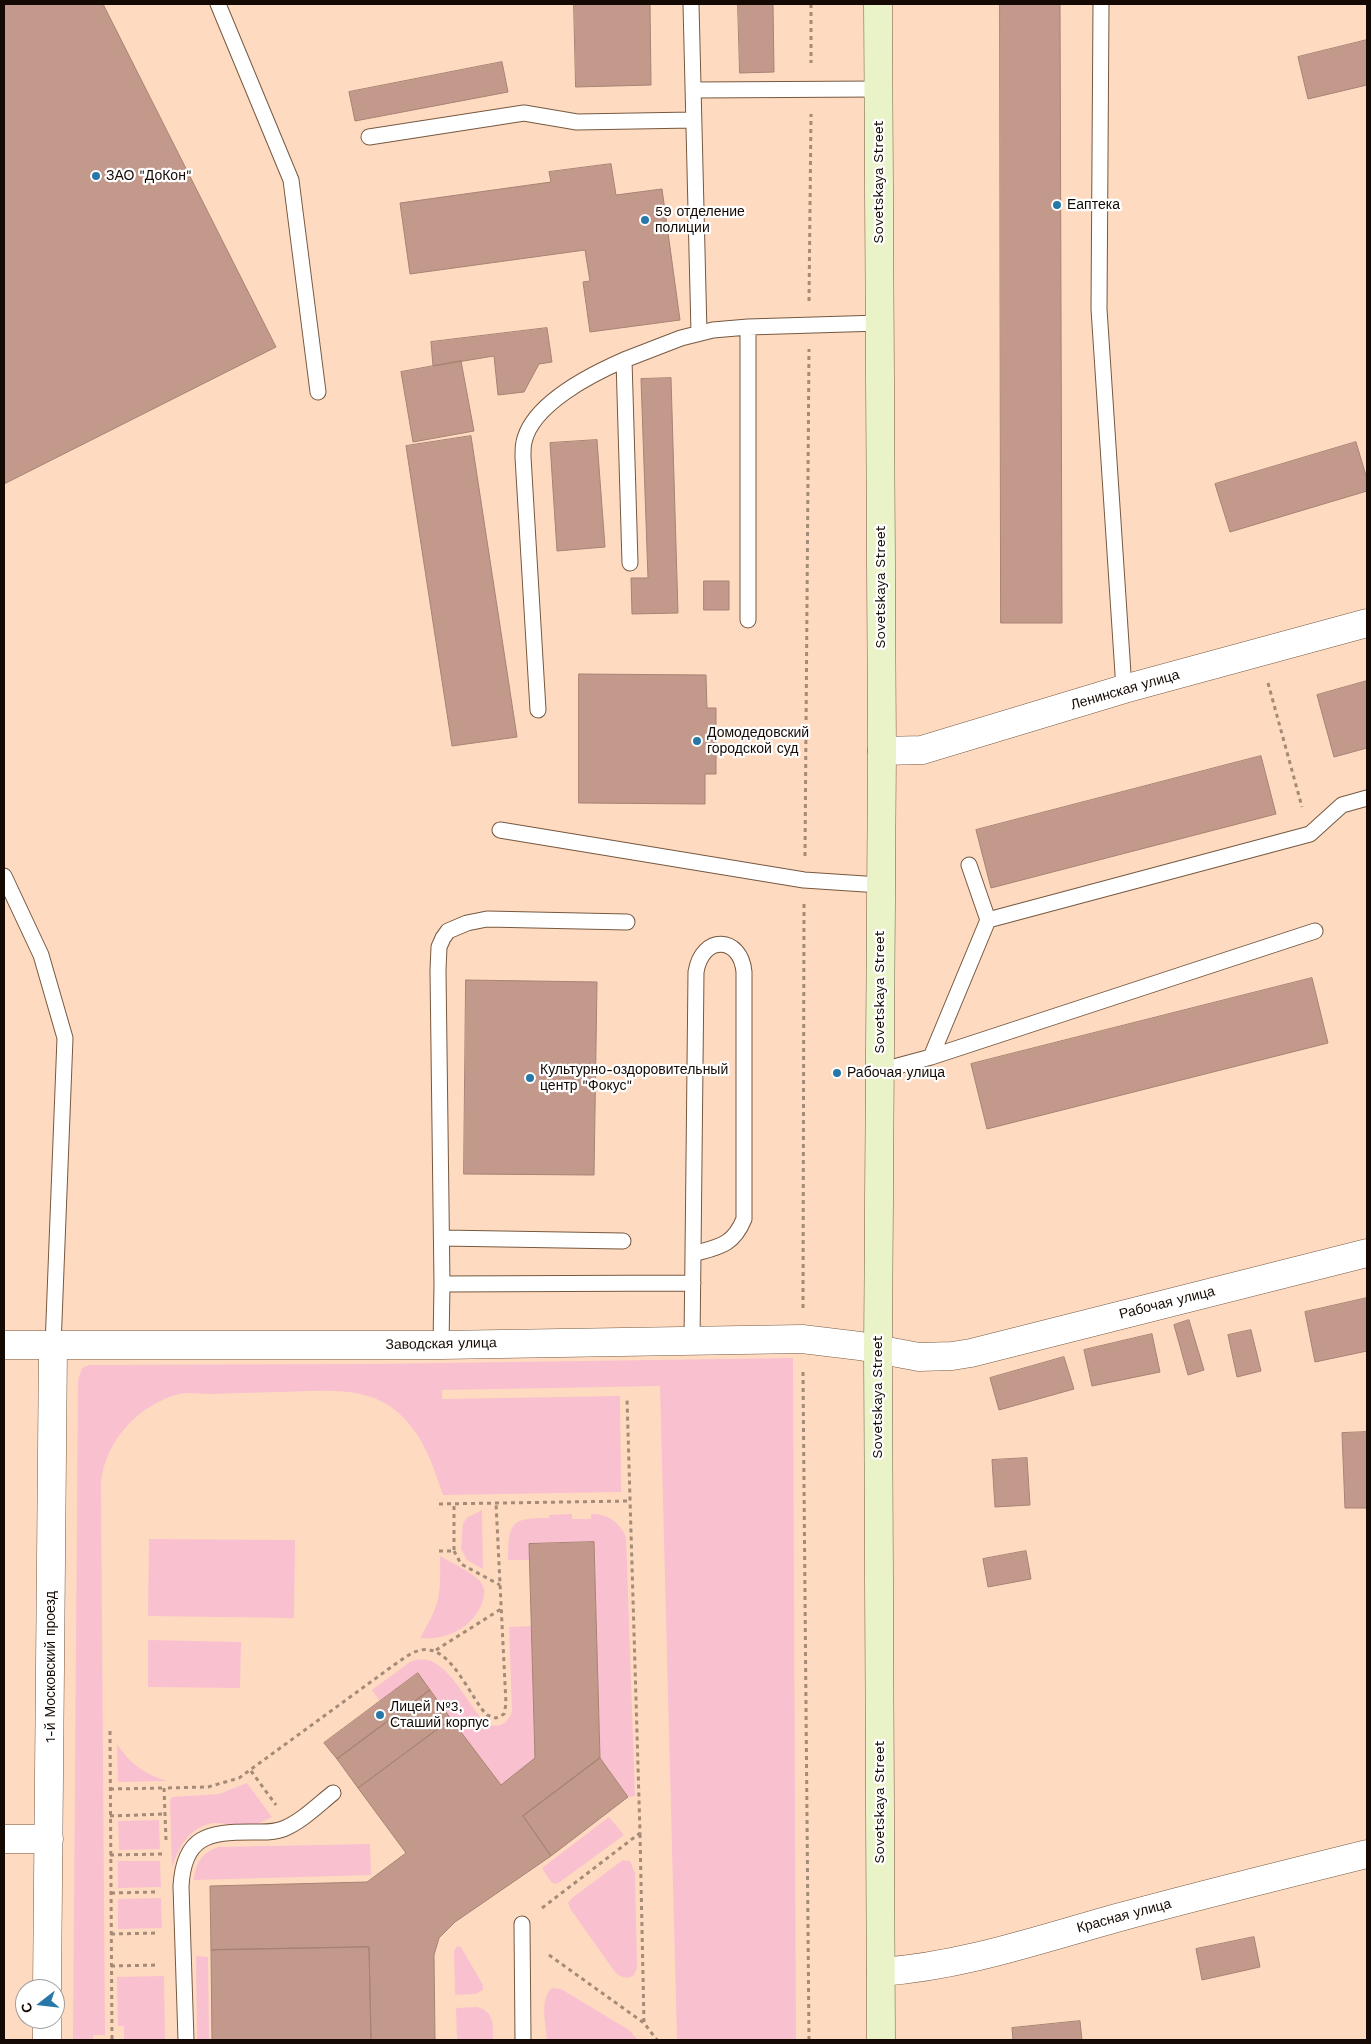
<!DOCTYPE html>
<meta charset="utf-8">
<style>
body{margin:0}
#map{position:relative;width:1371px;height:2044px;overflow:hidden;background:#fedbc0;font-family:"Work Sans",sans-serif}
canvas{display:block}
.frame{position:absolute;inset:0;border:5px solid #150a03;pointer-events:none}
.north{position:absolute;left:15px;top:1979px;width:50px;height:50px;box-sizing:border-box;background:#fff;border:1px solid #a19d9a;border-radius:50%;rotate:254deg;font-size:14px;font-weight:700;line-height:20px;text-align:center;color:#150a03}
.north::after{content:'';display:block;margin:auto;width:18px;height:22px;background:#2778a9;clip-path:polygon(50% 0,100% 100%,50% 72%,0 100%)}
</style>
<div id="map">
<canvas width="1371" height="2044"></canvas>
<div class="frame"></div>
<div class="north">С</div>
</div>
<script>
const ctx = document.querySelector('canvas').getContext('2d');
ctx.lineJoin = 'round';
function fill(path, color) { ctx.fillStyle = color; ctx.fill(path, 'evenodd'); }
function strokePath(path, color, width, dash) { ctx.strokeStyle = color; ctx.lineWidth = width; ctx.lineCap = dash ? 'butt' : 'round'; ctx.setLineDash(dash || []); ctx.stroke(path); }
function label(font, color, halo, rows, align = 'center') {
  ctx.font = font + ' "Work Sans",sans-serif'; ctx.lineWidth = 4.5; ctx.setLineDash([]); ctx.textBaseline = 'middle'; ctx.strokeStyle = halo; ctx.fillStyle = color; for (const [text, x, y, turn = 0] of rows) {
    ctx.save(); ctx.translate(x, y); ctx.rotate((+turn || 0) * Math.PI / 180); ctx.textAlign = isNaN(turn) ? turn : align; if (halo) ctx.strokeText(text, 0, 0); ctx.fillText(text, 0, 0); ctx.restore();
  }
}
fill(new Path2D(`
 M793,1358L796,2040H677L660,1386L442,1390V1399L620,1396L621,1492L443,1495C432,1463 423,1433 395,1410C362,1384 317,1392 278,1392C255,1393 232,1393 209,1394C200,1394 188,1392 179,1394C138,1405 105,1441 101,1483L105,2035H93V2040H73L78,1380L82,1368L89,1365L371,1364Z
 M482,1510L483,1569L467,1560L461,1549L463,1523L468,1517Z
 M572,1514V1519H591V1514C609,1514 619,1522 626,1537L635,1796L628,1797L600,1758L594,1542L530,1544V1560H508C509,1522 510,1518 549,1518V1515Z
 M149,1539L295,1540L294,1618L148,1616Z
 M440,1556C450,1562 478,1575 482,1584C486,1590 484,1597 482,1603C473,1628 445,1641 420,1638C440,1604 441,1596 440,1556Z
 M532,1626L535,1758L501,1785L417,1673L380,1701L372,1690L410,1662C442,1647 465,1700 481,1718C492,1731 508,1727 512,1711L509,1627Z
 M148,1640L241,1642L240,1688L148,1687Z
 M117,1744C129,1763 146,1775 167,1781L118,1782Z
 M247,1783L272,1817C264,1821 256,1826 247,1826C236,1826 226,1823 215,1823C191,1825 178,1847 172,1868L170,1801L172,1797L219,1794Z
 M609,1817L624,1835L560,1882L555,1884L551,1882L542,1868Z
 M159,1820L160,1849L119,1850L118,1821Z
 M370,1844L371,1875L194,1880C195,1863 202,1853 218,1847Z
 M623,1860L630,1861L635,1873L637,1968L634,1975C627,1980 620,1977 615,1972L571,1910L568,1903L572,1898Z
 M118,1861H160L161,1887L118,1888Z
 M161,1898L162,1928L118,1929V1899Z
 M457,1946L461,1947L483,1985V1990L475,1994L455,1995L454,1951Z
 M196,1956L208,1957L209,2040H197Z
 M164,1976L165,2040H124V2026H118L117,1977Z
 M552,1988L561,1989L629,2030L638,2040H547C546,2026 539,1998 552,1988Z
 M477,2007C495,2012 493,2025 493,2040H457L456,2008Z`), '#f9c0d0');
const building = new Path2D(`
 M4,4H103L276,347L4,484Z
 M574,4H650L651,85L576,87Z
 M738,4H773L774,72L740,73Z
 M1000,4H1060L1062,623H1001Z
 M1367,40V85L1308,99L1298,57Z
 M502,62L508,92L355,121L349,92Z
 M611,164L616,195L662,189L680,320L590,332L583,282L590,281L585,250L410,274L400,203L551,182L549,172Z
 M547,328L552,362L539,364L524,392L498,395L494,356L433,366L431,342Z
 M461,361L474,431L413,442L401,372Z
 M671,378L678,613L632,614L631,578H648L641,379Z
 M471,436L517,737L452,746L406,446Z
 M597,440L605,547L557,551L550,443Z
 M1356,442L1367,479V491L1230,532L1215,484Z
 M704,581H729V610H704Z
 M579,674L706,675L707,708H716V774H705V804L579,803Z
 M1367,681V748L1334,757L1317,695Z
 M1261,756L1276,814L991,888L976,830Z
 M1312,978L1328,1043L987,1129L971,1064Z
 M466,980L597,982L594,1175L464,1174Z
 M1367,1298V1351L1315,1362L1305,1312Z
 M1189,1320L1204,1370L1188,1375L1174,1325Z
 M1251,1330L1261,1371L1237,1377L1228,1335Z
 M1152,1334L1160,1372L1092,1386L1084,1350Z
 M1064,1357L1074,1389L999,1410L990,1378Z
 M1367,1432V1508H1345L1342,1433Z
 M1027,1458L1030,1505L995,1507L992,1460Z
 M594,1542L600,1758L523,1816L551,1856L455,1922L439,1938L434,1955L435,2040H371L369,1947L211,1950L210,1886L367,1882L406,1853L358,1788L451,1719L501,1785L535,1758L529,1544Z
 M1026,1551L1031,1579L988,1587L983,1559Z
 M418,1673L430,1690L337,1759L324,1743Z
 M430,1690L451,1719L358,1788L337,1759Z
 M600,1758L628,1797L551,1856L523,1816Z
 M1254,1937L1260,1967L1202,1980L1196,1949Z
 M369,1947L371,2040H212L211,1950Z
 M1080,2021L1082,2040H1013L1012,2028Z`);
fill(building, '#c2998b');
strokePath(building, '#a98274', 1);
const service = new Path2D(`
 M218,4L291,180L318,392
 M691,4L699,333
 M1101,4L1099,309L1124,689
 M693,90L879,89
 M369,137L524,113L577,122L693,120
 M748,327V620
 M630,563L624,360L681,338L713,330L748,327L880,323
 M538,710L523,457C523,452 523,446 524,442C532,404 592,374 624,360
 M500,830L804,880L880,885
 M4,876L41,955L65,1038L53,1346
 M988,920L1310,834L1342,805L1367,798
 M931,1057L1315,931
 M879,1071L931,1057L988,920L969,865
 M442,1238L623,1241
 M442,1284L438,970L439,947L443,938L448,931L467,923L487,919L627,922
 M692,1340L693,1254C718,1247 733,1246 744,1219V972C741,936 702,934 696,972L693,1254
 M441,1345L442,1284L693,1283
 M522,1924L523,2040
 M186,2040L181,1886C184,1836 208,1832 252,1832C262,1832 273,1833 283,1829C301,1822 318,1805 333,1793`);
const minor = new Path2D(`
 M882,751L922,750L1124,689L1367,623
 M4,1345H441L802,1339L860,1346L919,1357L952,1356L971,1353L1367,1253
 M4,1839H49
 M881,1972C965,1966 1043,1938 1124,1916C1205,1894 1286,1874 1367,1854
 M47,1989L53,1346
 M47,2040V2019`);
const secondary = new Path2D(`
 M878,4L882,751L878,1349L881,2040`);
strokePath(service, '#765941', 17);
strokePath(minor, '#765941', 29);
strokePath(secondary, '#765941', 29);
strokePath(new Path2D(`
 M811,4V63
 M809,301L811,114
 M1268,683L1302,807
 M805,856L809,349
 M803,1308L804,904
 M803,1372L809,2040
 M439,1504L629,1501
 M439,1551H454V1504
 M454,1551L461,1564L500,1585
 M436,1650L501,1609
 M110,1731L112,2040
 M251,1771L276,1805
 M110,1789L164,1788
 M110,1816L165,1814
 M640,1834L644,2023
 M166,1840L164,1788L208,1787L239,1778L394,1665C403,1659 411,1652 421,1650C451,1644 470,1698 487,1715L496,1718L504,1714L506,1704L496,1503
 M110,1855L162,1854
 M111,1893L155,1892
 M542,1908L640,1833L627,1398
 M111,1934L158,1933
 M549,1955L644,2023L657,2040
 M111,1966L159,1965`), '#a48b77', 3, [4, 4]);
strokePath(service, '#fff', 15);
strokePath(minor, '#fff', 28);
strokePath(secondary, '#eaf3c7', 28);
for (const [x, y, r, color] of [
 [96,176,5,"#2778a9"],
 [1057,205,5,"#2778a9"],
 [645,220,5,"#2778a9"],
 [697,741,5,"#2778a9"],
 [837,1073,5,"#2778a9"],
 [530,1078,5,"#2778a9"],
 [380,1715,5,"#2778a9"]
]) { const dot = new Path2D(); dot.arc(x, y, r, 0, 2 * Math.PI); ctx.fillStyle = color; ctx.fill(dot); strokePath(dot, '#fff', 2); }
label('14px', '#150a03', '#fff', [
 ["ЗАО \"ДоКон\"",106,176],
 ["Еаптека",1067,205],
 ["59 отделение",655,212],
 ["полиции",655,228],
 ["Домодедовский",707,733],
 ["городской суд",707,749],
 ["Культурно-оздоровительный",540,1070],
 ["центр \"Фокус\"",540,1086],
 ["Рабочая улица",847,1073],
 ["Лицей №3,",390,1707],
 ["Сташий корпус",390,1723]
], 'left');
label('14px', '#150a03', '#fff', [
 ["Sovetskaya Street",879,182,-90],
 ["Sovetskaya Street",881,587,-90],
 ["Ленинская улица",1125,690,-16],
 ["Sovetskaya Street",880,992,-90],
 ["Рабочая улица",1167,1303,-14],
 ["Заводская улица",441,1344,-1],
 ["Sovetskaya Street",878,1397,-90],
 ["1-й Московский проезд",51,1667,-90],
 ["Sovetskaya Street",880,1802,-90],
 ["Красная улица",1124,1916,-15]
]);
</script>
